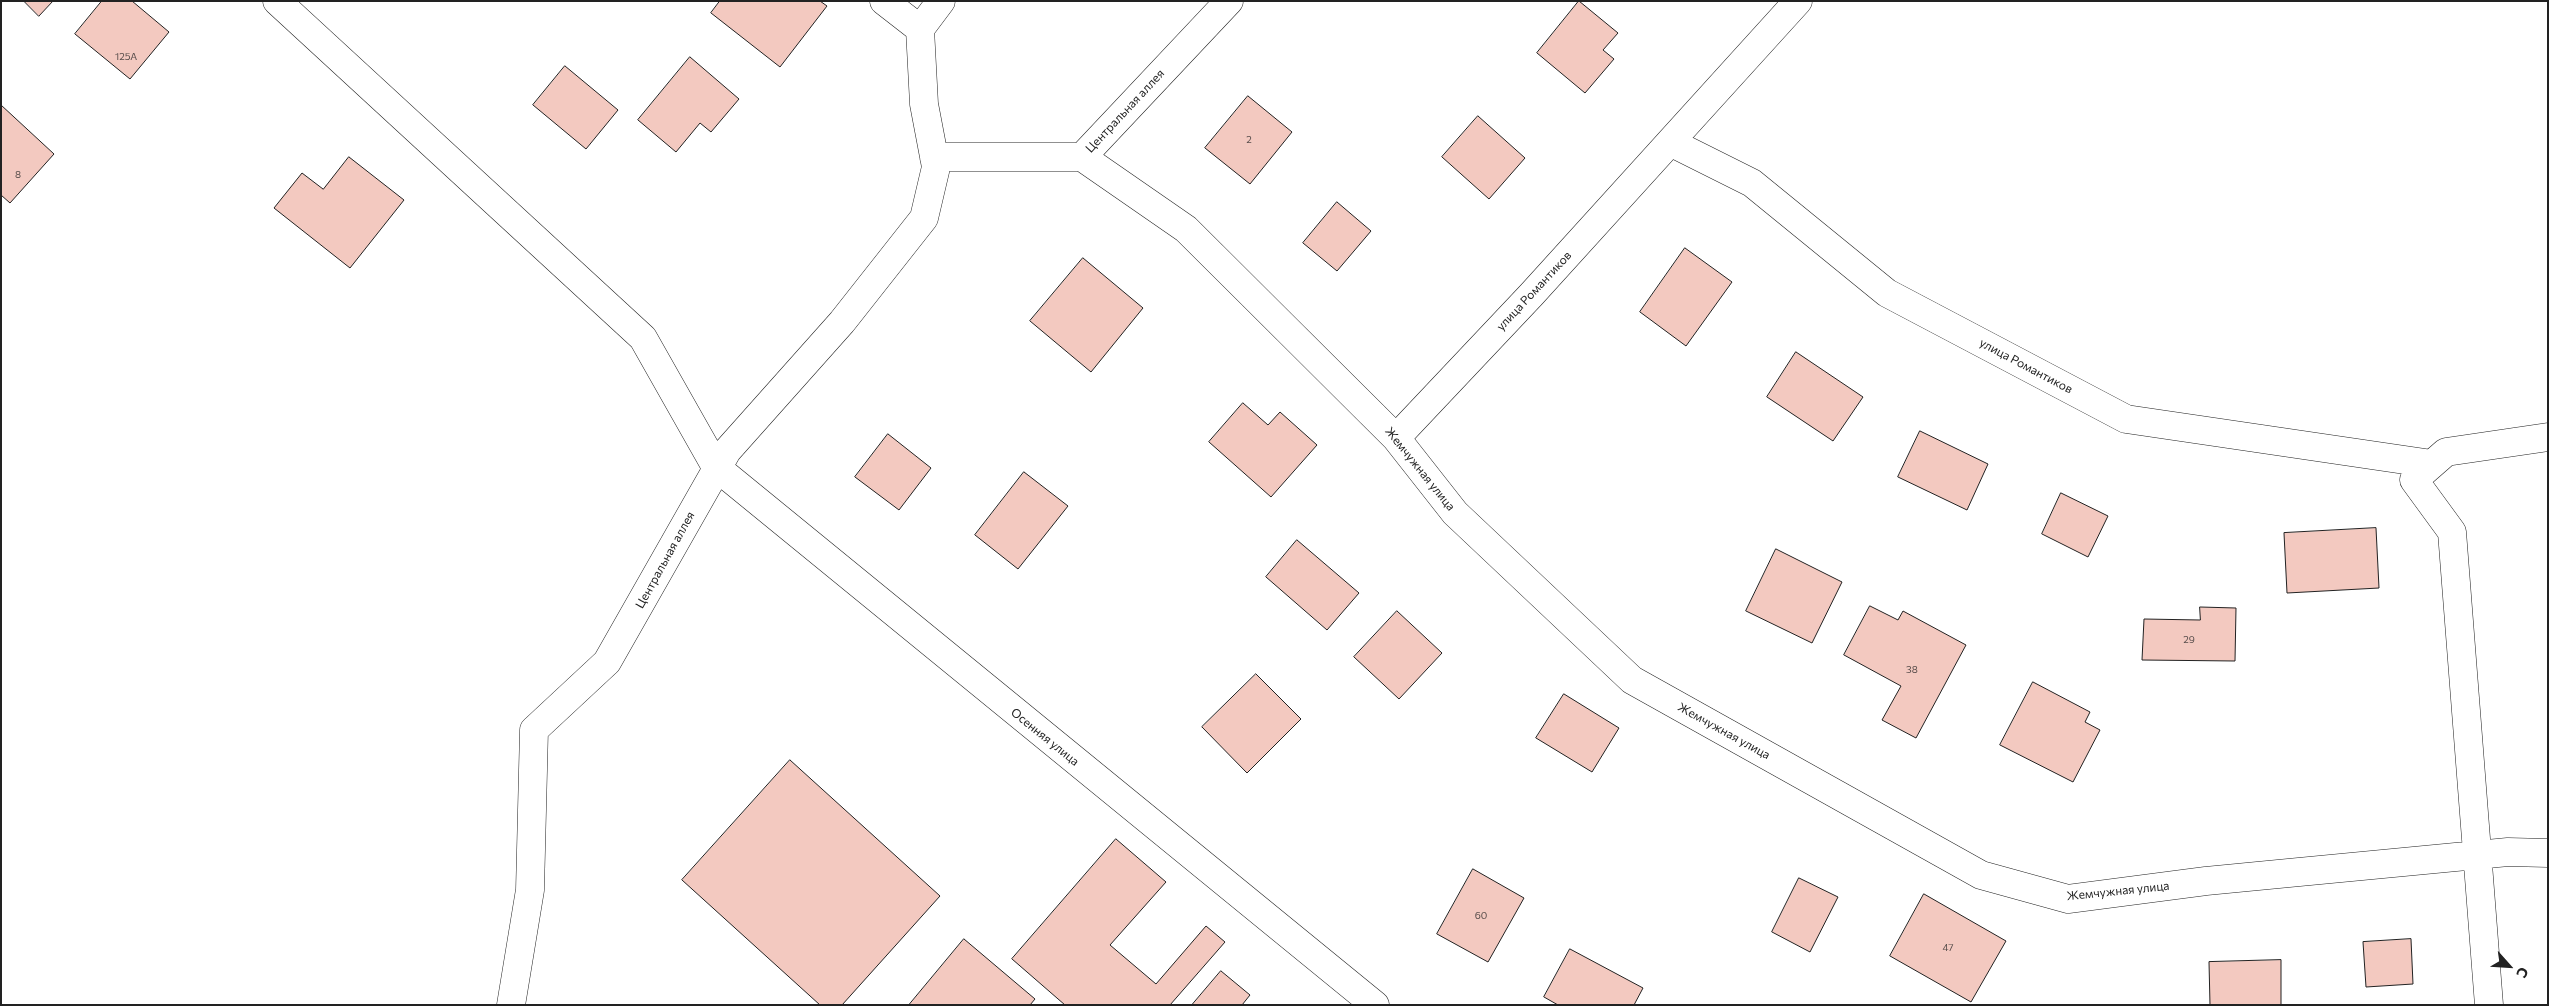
<!DOCTYPE html>
<meta charset="utf-8">
<style>
body{margin:0}
#map{position:relative;width:2549px;height:1006px;overflow:hidden;background:#fff;font-family:Commissioner,sans-serif}
canvas{display:block}
.frame{position:absolute;inset:0;border:2px solid #222;pointer-events:none}
.north{position:absolute;left:2484px;top:941px;width:50px;height:50px;-webkit-text-stroke:4px #fff;paint-order:stroke;rotate:116deg;font-size:14px;font-weight:700;line-height:20px;text-align:center;color:#222}
.north::after{content:'';display:block;margin:auto;width:18px;height:22px;background:#222;clip-path:polygon(50% 0,100% 100%,50% 72%,0 100%)}
</style>
<div id="map">
<canvas width="2549" height="1006"></canvas>
<div class="frame"></div>
<div class="north">С</div>
</div>
<script>
const ctx = document.querySelector('canvas').getContext('2d');
ctx.lineJoin = 'round';
function fill(path, color) { ctx.fillStyle = color; ctx.fill(path, 'evenodd'); }
function strokePath(path, color, width, dash) { ctx.strokeStyle = color; ctx.lineWidth = width; ctx.lineCap = dash ? 'butt' : 'round'; ctx.setLineDash(dash || []); ctx.stroke(path); }
function label(font, color, halo, rows, align = 'center') {
  ctx.font = font + ' Commissioner,sans-serif'; ctx.lineWidth = 4; ctx.setLineDash([]); ctx.textBaseline = 'middle'; ctx.strokeStyle = halo; ctx.fillStyle = color; for (const [text, x, y, turn = 0] of rows) {
    ctx.save(); ctx.translate(x, y); ctx.rotate((+turn || 0) * Math.PI / 180); ctx.textAlign = isNaN(turn) ? turn : align; if (halo) ctx.strokeText(text, 0, 0); ctx.fillText(text, 0, 0); ctx.restore();
  }
}
const building = new Path2D(`
 M24,1H53L39,16Z
 M102,1H132L169,32L130,79L75,34Z
 M720,1H820L827,6L780,67L711,13Z
 M1579,1L1618,33L1603,50L1614,59L1585,93L1537,53Z
 M690,57L739,99L711,132L700,123L676,152L638,120Z
 M565,66L618,110L586,149L533,105Z
 M1248,96L1292,132L1250,184L1205,148Z
 M1,105L54,154L10,203L1,195Z
 M1478,116L1525,158L1489,199L1442,157Z
 M349,157L404,200L350,268L274,208L302,173L323,189Z
 M1337,202L1371,231L1337,271L1303,243Z
 M1685,248L1732,282L1686,346L1640,312Z
 M1083,258L1143,308L1091,372L1030,321Z
 M1796,352L1863,397L1833,441L1767,397Z
 M1243,403L1268,425L1280,412L1317,445L1271,497L1209,442Z
 M1920,431L1988,464L1967,510L1898,477Z
 M888,434L931,468L899,510L855,477Z
 M1024,472L1068,506L1018,569L975,535Z
 M2061,493L2108,516L2088,557L2042,534Z
 M2376,528L2379,588L2287,593L2284,533Z
 M1297,540L1359,593L1327,630L1266,577Z
 M1776,549L1842,582L1812,643L1746,611Z
 M1870,606L1898,620L1903,611L1966,645L1916,738L1882,720L1901,686L1844,655Z
 M2200,607L2236,608L2235,661L2142,660L2144,619L2200,620Z
 M1397,611L1442,653L1399,699L1354,657Z
 M1256,674L1301,719L1247,773L1202,727Z
 M2033,682L2090,712L2085,722L2100,730L2073,782L2000,745Z
 M1564,694L1619,728L1592,772L1536,738Z
 M790,760L940,896L842,1005H820L682,880Z
 M1116,839L1166,882L1110,945L1156,984L1206,926L1225,942L1170,1005H1065L1012,959Z
 M1473,869L1524,898L1488,962L1437,934Z
 M1799,878L1838,897L1810,952L1772,932Z
 M1924,894L2006,941L1971,1002L1890,956Z
 M964,939L1035,999L1030,1005H909Z
 M2411,939L2413,984L2366,987L2363,942Z
 M1570,949L1643,988L1634,1005H1558L1544,997Z
 M2281,960V1005H2210L2209,962Z
 M1221,971L1250,995L1242,1005H1192Z`);
fill(building, '#f3c9c0');
strokePath(building, '#222', 1);
const minor = new Path2D(`
 M277,1L643,338L716,467L1375,1005
 M884,1L920,29
 M1670,142L1752,183L1887,293L2126,419L2432,464
 M934,157H1082L1229,1
 M1082,157L1186,229L1396,438L1455,513L1632,680L1981,875L2068,899L2206,881L2299,872L2508,852L2548,853
 M1396,438L1532,294L1798,1
 M511,1005L530,890L534,730L607,662L727,451L842,322L924,218L936,167L924,104L920,29L941,1
 M2489,1005L2452,532L2414,480L2446,452L2548,437`);
strokePath(minor, '#222', 29);
strokePath(minor, '#fff', 28);
label('10px', '#564c4a', null, [
 ["125А",126,57],
 ["2",1249,140],
 ["8",18,175],
 ["29",2189,640],
 ["38",1912,670],
 ["60",1481,916],
 ["47",1948,948]
]);
label('12px', '#222', '#fff', [
 ["Центральная аллея",1125,111,-47],
 ["улица Романтиков",1534,291,-47],
 ["улица Романтиков",2026,366,28],
 ["Жемчужная улица",1420,469,51],
 ["Центральная аллея",665,560,-61],
 ["Жемчужная улица",1724,731,29],
 ["Осенняя улица",1045,737,39],
 ["Жемчужная улица",2118,891,-6]
]);
</script>
